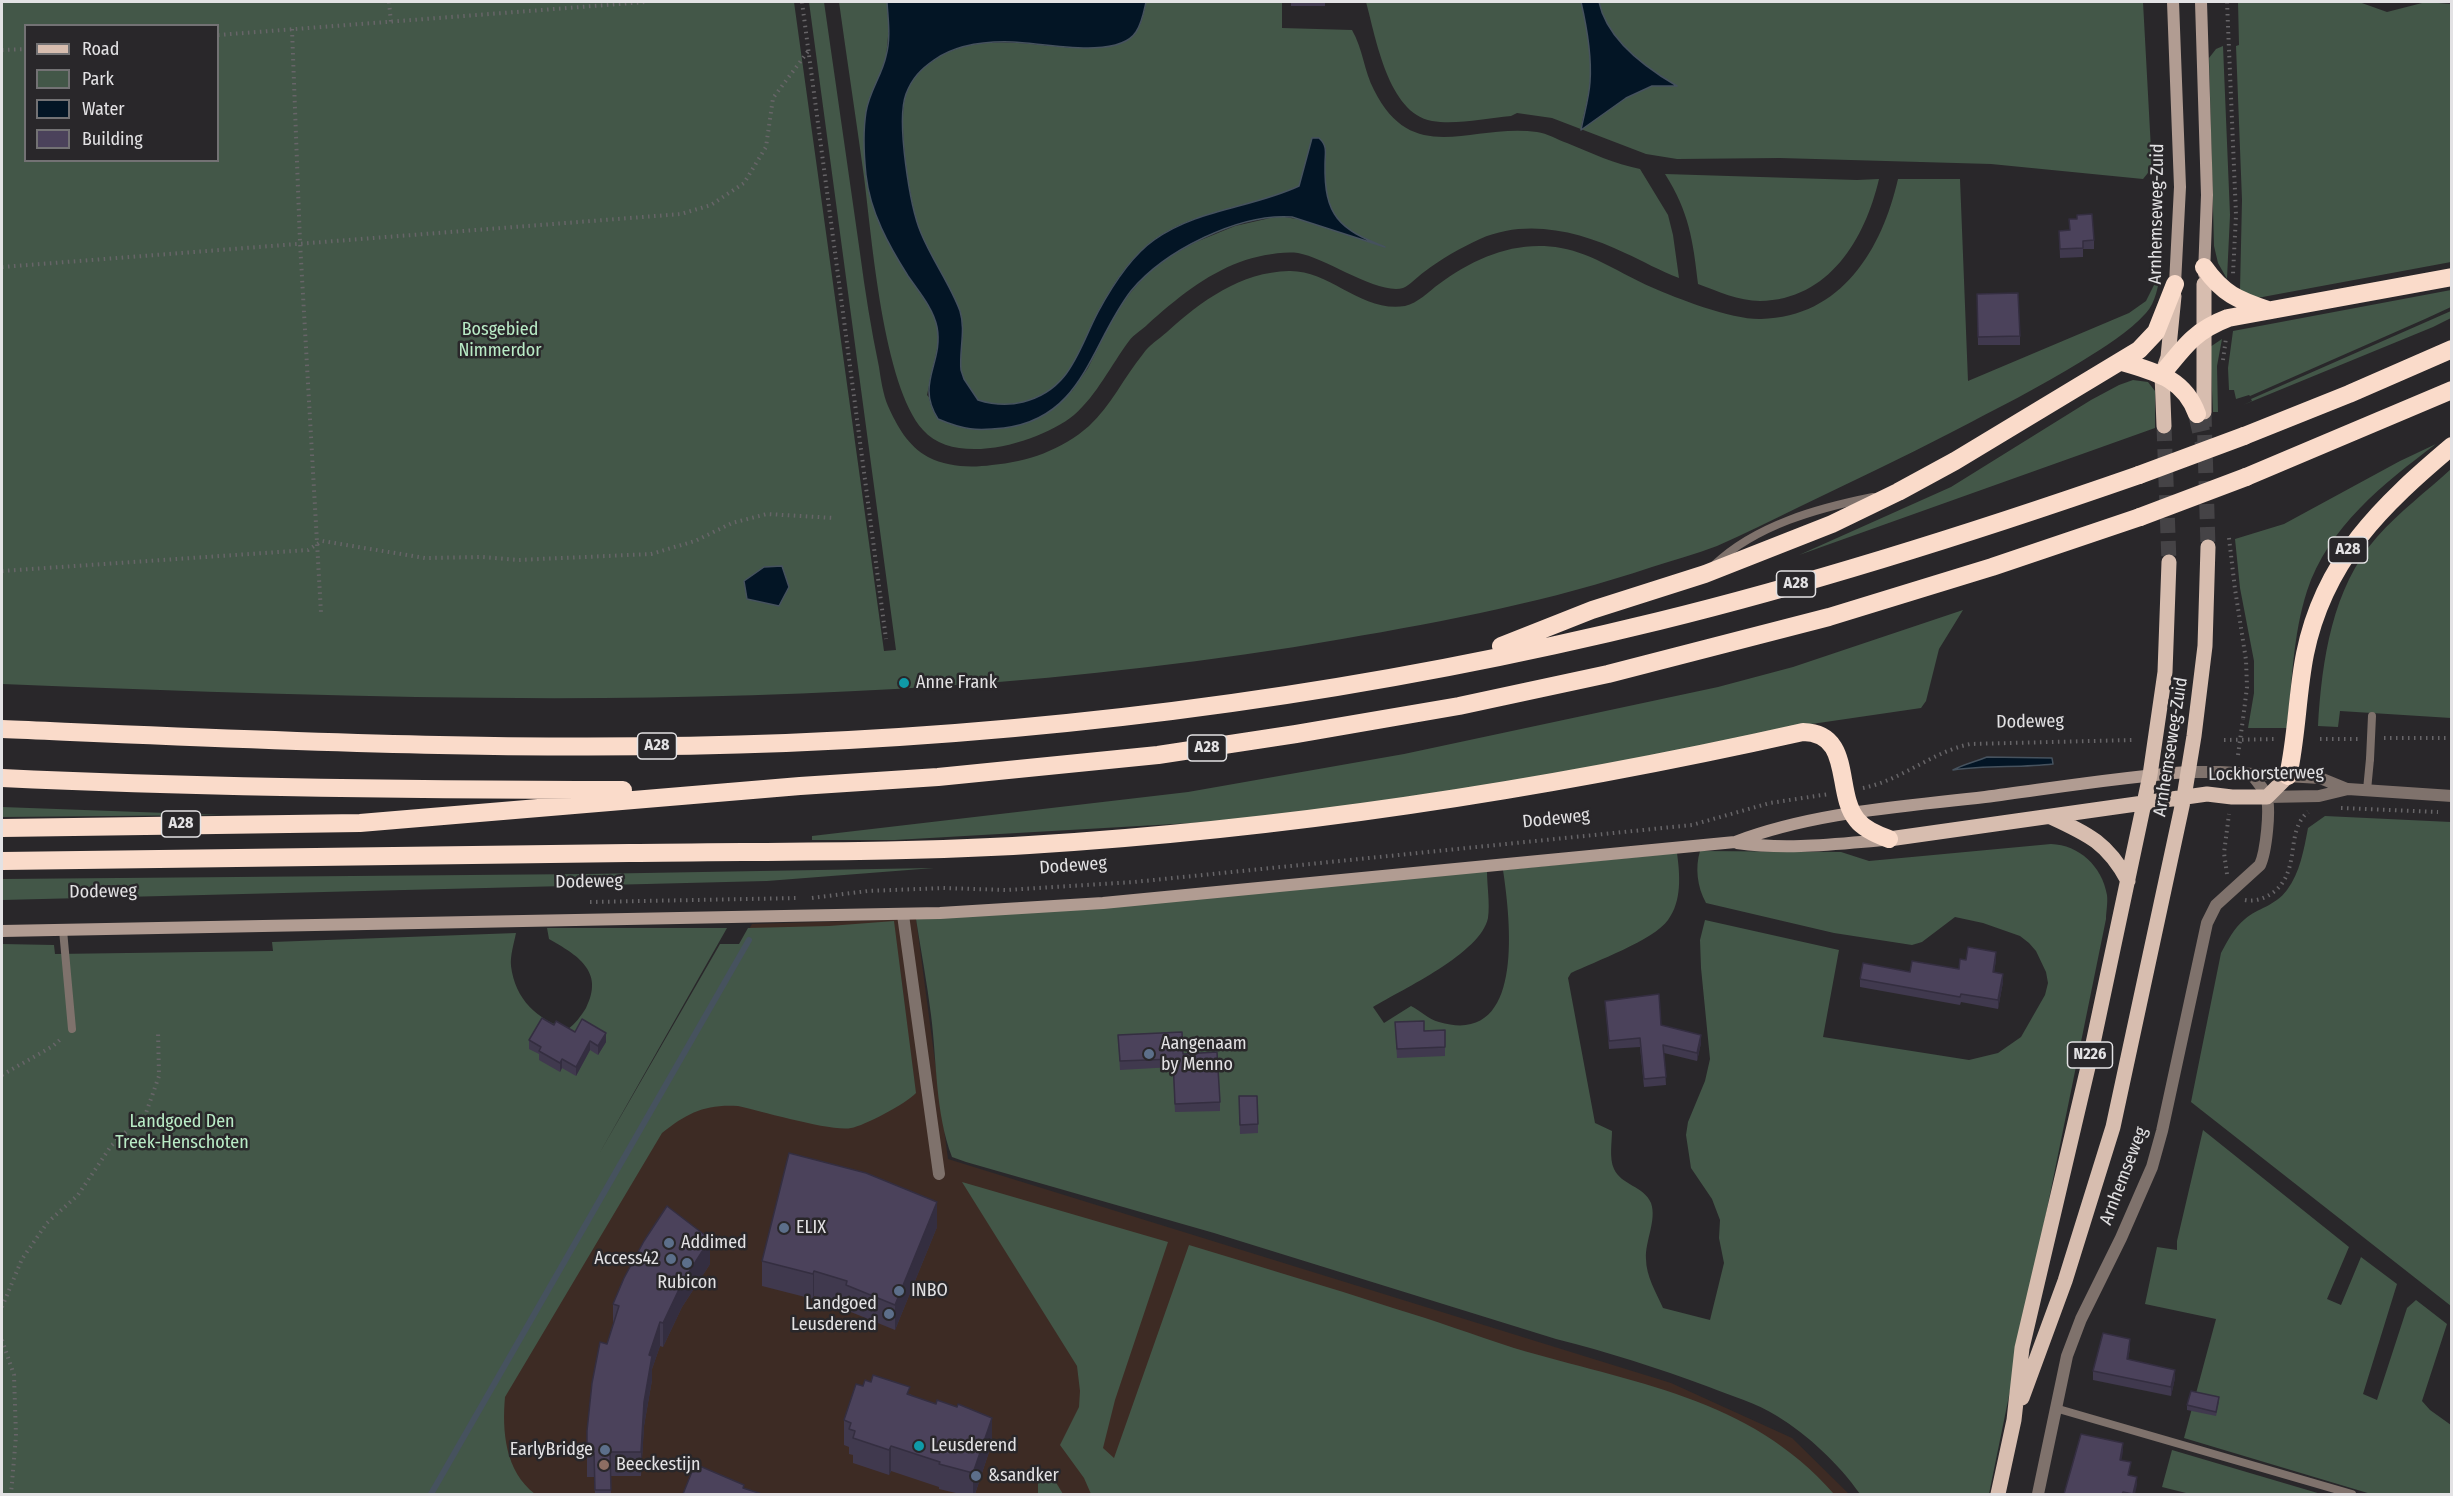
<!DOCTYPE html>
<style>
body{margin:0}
#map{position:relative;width:2453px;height:1496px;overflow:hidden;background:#29272a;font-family:"Fira Sans Condensed",sans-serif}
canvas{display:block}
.frame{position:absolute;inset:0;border:3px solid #e3e2e4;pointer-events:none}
.legend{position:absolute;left:24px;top:24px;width:195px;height:138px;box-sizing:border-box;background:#29272a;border:2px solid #737274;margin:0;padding:8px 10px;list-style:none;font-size:18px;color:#e3e2e4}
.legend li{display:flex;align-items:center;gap:12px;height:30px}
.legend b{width:30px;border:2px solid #737274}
</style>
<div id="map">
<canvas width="2453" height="1496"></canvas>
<div class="frame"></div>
<ul class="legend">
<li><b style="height:8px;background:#d7bdaf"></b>Road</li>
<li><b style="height:16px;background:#435748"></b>Park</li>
<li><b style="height:16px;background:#031525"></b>Water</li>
<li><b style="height:16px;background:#4b425b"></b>Building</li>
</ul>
</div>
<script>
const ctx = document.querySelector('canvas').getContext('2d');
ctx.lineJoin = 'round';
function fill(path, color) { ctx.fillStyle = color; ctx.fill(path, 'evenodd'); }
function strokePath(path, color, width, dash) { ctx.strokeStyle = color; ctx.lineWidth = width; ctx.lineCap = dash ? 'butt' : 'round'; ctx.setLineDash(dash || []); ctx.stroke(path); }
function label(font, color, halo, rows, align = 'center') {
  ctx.font = font + ' "Fira Sans Condensed",sans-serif'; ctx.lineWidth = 5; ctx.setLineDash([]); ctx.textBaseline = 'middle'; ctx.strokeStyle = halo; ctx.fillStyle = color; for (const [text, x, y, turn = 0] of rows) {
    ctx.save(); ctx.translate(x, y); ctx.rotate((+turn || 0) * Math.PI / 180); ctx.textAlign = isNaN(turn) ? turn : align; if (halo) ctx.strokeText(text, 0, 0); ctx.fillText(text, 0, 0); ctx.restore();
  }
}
fill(new Path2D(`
 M916,919L948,1159L1671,1383L1792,1438L1849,1494H431L752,924Z`), '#3d2b24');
fill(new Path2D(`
 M2,2H794L884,651L896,650L809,2H824C836,85 848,169 860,253C865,291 871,329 879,367C881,380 883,394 888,406C897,426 908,446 928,457C948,467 970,468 992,465C1027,462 1062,450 1089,426C1111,406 1124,377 1143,354C1149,345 1159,339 1167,332C1201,301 1241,272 1289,271C1330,270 1362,313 1405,306C1418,303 1428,292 1439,284C1475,258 1515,240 1561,248C1594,254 1621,274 1651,287C1678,299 1733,320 1761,319C1842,317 1882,249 1898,179H1960L1968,381L2129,313L2146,301L2161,271C2158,286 2156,302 2146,313C2128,333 2104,347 2082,361C2040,387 1996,409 1952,432C1902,458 1850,482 1799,507C1772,520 1744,534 1717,546C1696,554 1673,560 1652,567C1551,601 1447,621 1342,639C900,716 448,702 2,684ZM26,26H218V160H26Z
 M839,2H887L889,27L886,57L866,111L867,177L906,273L934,314L938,330V344L927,395L952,425L1072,391L1088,368L1116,312L1131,292L1145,276L1165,259L1196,242L1235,226L1279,216L1308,221L1374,243C1369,240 1362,239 1357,236C1322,214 1323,184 1326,148L1303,177L1299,186C1289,190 1280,196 1270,199C1229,211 1190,214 1154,240C1130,257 1112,286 1098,312C1078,350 1071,390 1023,402C1006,406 993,405 978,400L964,379L961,370C959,351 966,330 960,311C950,284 932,260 921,234C910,207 897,121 906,94C911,78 921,69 934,60C994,18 1091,70 1133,35C1141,28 1144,12 1146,2H1282V28L1352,30C1363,49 1364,71 1374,90C1413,168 1471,123 1537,132C1547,133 1558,140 1567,143C1591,153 1615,164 1640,169L1668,215L1673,235L1679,278C1660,271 1643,261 1625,253C1581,232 1528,218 1480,239C1460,248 1441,259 1424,272C1417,277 1410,285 1403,288C1378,295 1326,258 1298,253C1281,251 1257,256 1240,262C1205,275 1176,299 1148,324C1142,330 1134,334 1129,341C1111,365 1097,395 1074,415C1041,442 956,468 923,430C883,385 872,239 864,177C856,118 847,60 839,2Z
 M1366,2H1581C1587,28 1592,55 1590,82C1589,98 1583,114 1581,129L1625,98L1652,86L1676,85C1645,67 1607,39 1599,2H2143L2152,168L2143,179L1991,164L1780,158L1677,159L1646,154L1552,118L1517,113L1511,116C1486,118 1457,125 1432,121C1388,113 1376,38 1366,2Z
 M2238,2H2359L2387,12L2426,2L2451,4V262L2257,298L2240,290L2242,200L2236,46L2239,45Z
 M2223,46L2230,215L2227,279L2218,263L2214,246L2209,58L2216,49Z
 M1665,174L1857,180L1879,179C1865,239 1829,300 1760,301C1739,301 1717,291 1698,284C1693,240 1689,212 1665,174Z
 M2451,290V307L2425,319L2250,396L2249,395L2236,399L2234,390H2229L2228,368L2233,331Z
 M2451,311V318L2433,327L2243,405L2252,401L2251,399Z
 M2222,339L2217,366L2218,412H2213L2210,347Z
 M2133,380L2148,382L2155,391V428L1799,555L1951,487L2091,400L2119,385Z
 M2436,444C2384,483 2328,527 2307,591C2293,634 2292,683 2287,728H2248L2254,693V661L2240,588L2235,539L2284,524L2400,461Z
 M2451,469V718L2340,711L2338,727L2318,726C2322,660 2332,588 2377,537C2399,512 2427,491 2451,469Z
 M1963,610L1939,649L1926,701L1921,708L1798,726L1616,767L1293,814L1209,822L895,840H812V836L1188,792L1404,754L1718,687L1793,667Z
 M2,807L222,815L2,817Z
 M2325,816L2451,822V1306L2191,1102L2221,953C2228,940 2234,928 2245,919C2258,908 2275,906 2287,890C2300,873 2304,849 2308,828Z
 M2051,844C2079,845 2102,866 2107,895C2108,903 2106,912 2106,919L1989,1494H1860C1839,1464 1808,1435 1777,1416C1757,1403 1731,1396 1709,1387C1658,1368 1608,1352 1556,1339L1214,1233L966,1162L952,1157C935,1112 937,1061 931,1015C927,983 921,951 916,919L1487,871C1487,886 1490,903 1488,918C1481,953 1403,989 1373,1007L1384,1023L1411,1006C1421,1011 1428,1019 1439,1022C1527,1048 1510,917 1503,870L1677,853C1680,875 1682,901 1668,920C1654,940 1594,962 1571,973L1568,978L1595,1123L1612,1131C1612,1142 1609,1158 1614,1169C1621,1185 1644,1186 1651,1203C1657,1220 1645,1241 1646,1259C1646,1276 1656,1292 1663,1308L1710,1320L1724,1263L1719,1238L1720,1220L1712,1199L1691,1168L1686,1135L1688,1122L1705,1081L1710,1059L1701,968L1700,940L1705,920L1839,950L1823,1037L1969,1060L1998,1053L2021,1037L2045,995L2048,983L2046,972L2036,951L2029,943L2020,936L1983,923L1955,917L1922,942L1912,945L1834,933L1706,903C1697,887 1695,867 1700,851L1841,852L1869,861Z
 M934,868L767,881L2,900V879L586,874Z
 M894,921L916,1093C907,1103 864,1126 851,1128C832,1132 761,1111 738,1106C705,1104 687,1113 662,1133L505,1397C502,1431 505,1471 535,1494H2V944L54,945L55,954L273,951L272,942L516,933C514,943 510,956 511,966C515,999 537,1020 568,1029C575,1024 581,1016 586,1008C605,971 577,955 549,939L547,928H727L599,1154L720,944H739L748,928L829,926Z
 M2203,1130L2349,1247L2327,1299L2341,1305L2361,1257L2397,1284L2363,1394L2377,1400L2407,1308L2416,1300L2447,1324L2422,1401L2430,1410L2451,1425V1494H2371L2184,1438L2216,1319L2145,1304L2157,1247L2177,1250V1241Z
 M962,1182L1168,1242L1115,1400L1103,1448L1114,1458L1189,1245C1257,1266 1326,1286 1393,1308C1434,1320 1474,1335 1514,1348C1631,1383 1749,1396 1834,1494H1091L1084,1478L1060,1445L1079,1407L1080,1391L1077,1366Z
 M2172,1450L2321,1494H2190L2162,1487Z
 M1042,1471L1052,1476L1063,1494H1038V1475Z`), '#435748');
const water = new Path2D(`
 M887,2H1146C1144,11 1142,23 1136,32C1118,60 1042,43 1013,42C986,41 957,44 934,60C921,69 912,78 906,94C896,121 910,207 921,233C932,260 950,284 960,311C966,330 959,351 961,370L964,379L978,400C994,405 1007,406 1023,402C1071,390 1078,350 1098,312C1112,286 1130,257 1154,240C1197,209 1252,208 1299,186L1312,138H1319C1328,146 1325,153 1325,164C1324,216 1339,229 1385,247L1292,217C1239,213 1164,251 1131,291C1090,344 1084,418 1004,428C976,431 964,430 938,419C915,383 944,363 937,327C933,308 919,292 908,276C889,246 870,212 866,175C864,156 863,131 866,112C869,92 882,75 886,56C891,38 888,19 887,2Z
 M1581,2H1599C1607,40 1646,68 1677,86H1652L1626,98L1581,130C1584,114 1589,98 1590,82C1592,55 1587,28 1581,2Z
 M782,566L789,587L779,606L747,599L744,581L764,567Z
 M1987,757L2052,758L2053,764C2020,768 1987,765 1953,770C1964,764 1975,762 1987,757Z`);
fill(water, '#031525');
strokePath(water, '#46525e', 1.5);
strokePath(new Path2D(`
 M431,1494L749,940`), '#46525e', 6);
strokePath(new Path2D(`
 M2204,412L2208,547
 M2164,426L2169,562`), '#454346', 15, [15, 8]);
strokePath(new Path2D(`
 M2197,414L2205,448`), '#454346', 18, [18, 9]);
strokePath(new Path2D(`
 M389,2L391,22
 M802,2L886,639
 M2227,2L2236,215L2233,274
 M292,29L300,242L321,613
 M218,35L645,2
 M2,50L26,49
 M2,267L681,214L711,205L744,183L766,147L773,98L809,50
 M2223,360L2226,338
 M2229,538L2235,589L2246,660L2247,687L2243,719
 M2,571L308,550L322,541L425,558L482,557L518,560L651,554L695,541L732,523L767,514L834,518
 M2384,738H2452
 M2320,739H2358
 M2224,740L2277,739
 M1863,788C1902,780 1932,752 1970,744L2132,740
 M2341,808L2438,812
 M2227,874L2224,853L2229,814
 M812,898L868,891L943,888L1007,890L1134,882L1692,825L1770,803L1829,794
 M2245,900C2256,902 2266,898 2275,891C2301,869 2285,831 2308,812
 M590,902L799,898
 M2,1075L53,1046L62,1038
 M2,1307L22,1259L47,1223L78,1195L111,1146L146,1113L159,1076L158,1030
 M2,1340L14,1375L16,1436L11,1494`), '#676568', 4, [1.5, 4.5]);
strokePath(new Path2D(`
 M1714,565C1756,525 1818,508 1873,497
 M2367,790L2370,759
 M63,930L72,1029
 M2055,1408L2352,1494`), '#7f726c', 8);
strokePath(new Path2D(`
 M2188,772H2220L2320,778L2347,789
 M2267,797L2319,796L2348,789L2452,796
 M903,915L939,1174
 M2038,1494L2067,1356L2081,1319L2121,1238L2152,1167L2162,1131L2207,923L2216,905L2260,865C2266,852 2271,808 2266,795C2263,788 2257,781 2252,775`), '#7f726c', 12);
strokePath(new Path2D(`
 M2173,2L2180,187L2175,284
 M2201,2L2207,195L2204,274
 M1737,843C1787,850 1835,844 1884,840
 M2,931L940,913L1103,903L1735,842C1814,812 1901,807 1985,797C2053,788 2120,777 2188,772`), '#b19c92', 12);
strokePath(new Path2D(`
 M2204,284V412
 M2164,426L2162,374L2168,357L2174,296
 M2051,817C2088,834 2108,843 2128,881
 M1889,839L2207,794L2232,797H2267L2288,776
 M2022,1398L2065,1281L2113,1127L2184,797L2194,736L2205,646L2208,547
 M1998,1494L2014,1420L2022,1348L2088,1067L2150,775L2165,672L2169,562`), '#d7bdaf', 15);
strokePath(new Path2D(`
 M2204,267C2223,294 2238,300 2268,310
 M2122,362C2155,372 2184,378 2197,414
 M2162,374C2184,347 2194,331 2228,318L2452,277
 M2244,436L2349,394L2452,349
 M2246,477L2452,390
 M1501,646L1592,610L1705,574L1832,524L1898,492L1955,461L2139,350L2156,332L2175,284
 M2,729C263,740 524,753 786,743C1080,731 1374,691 1659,621C1822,581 1981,530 2139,475
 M2288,776C2297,736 2297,694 2305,654C2324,560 2382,505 2452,446
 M2,778C209,788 416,790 623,790
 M2,828L360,823L800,786L938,777L1158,755L1296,734L1459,706L1608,674L1829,617L1992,567L2140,517
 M2,861C211,859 420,855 629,853C762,851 896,853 1029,845C1290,829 1548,789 1803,732C1854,733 1834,793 1857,820C1864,829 1878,835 1889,839`), '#fadbca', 18);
strokePath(new Path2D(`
 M2238,755L2243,719`), '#676568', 4, [1.5, 4.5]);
strokePath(new Path2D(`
 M2370,759L2372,716`), '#7f726c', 8);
strokePath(new Path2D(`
 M2139,475L2244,436
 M2140,517L2246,477`), '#fadbca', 18);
fill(new Path2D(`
 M1291,2H1325V6H1291Z
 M2059,231L2094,240V249H2083V257L2060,258Z
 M1977,294L2020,336V345H1978Z
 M1966,960H1996L1994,972L2003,982L1998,1009L1961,1002L1960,1005L1860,987V979L1959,969Z
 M1605,1001L1701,1043L1697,1061L1664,1053L1666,1085L1644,1087L1640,1047L1609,1049Z
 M1395,1022L1424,1031L1445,1030V1056L1397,1058Z
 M575,1032L606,1042L598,1055L590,1050L576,1076L562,1068L560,1072L539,1060V1054L529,1049V1040Z
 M1118,1035L1183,1054L1220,1102V1111L1175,1112L1173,1067L1120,1070Z
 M1239,1096L1258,1124V1133L1240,1134Z
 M937,1227L895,1330L846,1310V1306L814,1296L813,1299L762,1286V1261Z
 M710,1264L682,1307L663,1347L660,1346L652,1369V1380L644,1426L641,1476H610L611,1494H595L594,1477H587V1431L607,1344L613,1324V1304Z
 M2130,1348L2128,1359L2175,1378L2171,1396L2093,1380V1371Z
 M863,1386L910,1394L992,1443L975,1494H960L939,1489V1487L891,1471L889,1475L853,1463V1455L849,1454V1447L844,1445V1420Z
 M2219,1402L2216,1416L2187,1410V1405Z`), '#40394e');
fill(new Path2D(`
 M1996,952V960L1993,980V972Z
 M2003,974V982L1998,1009V1000Z
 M606,1033V1042L598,1055V1046Z
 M1701,1035V1043L1697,1061V1053Z
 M590,1041V1050L576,1076V1067Z
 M562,1059V1068L560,1072V1063Z
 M937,1202V1227L895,1330V1305Z
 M710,1239V1264L682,1307L663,1347V1323L682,1283Z
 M814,1271V1296L813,1299V1274Z
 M660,1322V1346L652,1369V1380L644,1426L641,1476V1452L644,1402L649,1355Z
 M2130,1339V1348L2127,1367V1359Z
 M2175,1370V1378L2171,1396V1387Z
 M992,1418V1443L975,1494H973V1473Z
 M2123,1443V1452L2120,1468V1460Z
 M891,1446V1471L889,1475V1450Z
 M2137,1477V1485L2135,1494H2133Z`), '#342e40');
const building = new Path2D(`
 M2092,214L2094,240L2083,241V248L2060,249L2059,231L2070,230L2069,219H2077V215Z
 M2018,293L2020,336L1978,337L1977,294Z
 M1968,947L1996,952L1993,972L2003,974L1998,1000L1961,994L1960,997L1860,979L1863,963L1910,972L1912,961L1959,969L1960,959L1966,960Z
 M1659,994L1661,1025L1701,1035L1697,1053L1663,1045L1666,1077L1644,1079L1640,1038L1609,1041L1605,1001Z
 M542,1018L554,1025L556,1021L575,1032L582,1019L606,1033L598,1046L590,1041L576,1067L562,1059L560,1063L539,1051L541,1047L529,1040Z
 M1424,1021V1031L1445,1030V1047L1397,1049L1395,1022Z
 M1182,1032L1183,1054L1217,1052L1220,1102L1175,1104L1173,1059L1120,1061L1118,1035Z
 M1239,1096H1257L1258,1124L1240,1125Z
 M789,1153L866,1173L937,1202L895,1305L846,1285L847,1281L814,1271L813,1274L762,1261Z
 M667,1206L710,1239L682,1283L663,1323L660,1322L649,1355L652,1356L644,1402L641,1452H610L611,1490H595L594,1452H587V1431L592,1383L600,1342L607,1344L619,1306L613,1304L624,1278L644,1241Z
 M2103,1333L2130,1339L2127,1359L2175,1370L2171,1387L2093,1371Z
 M873,1375L910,1387L907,1394L936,1404L937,1400L957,1407L958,1404L992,1418L973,1473L939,1464L940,1462L891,1446L889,1450L853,1438L855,1431L849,1429L851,1423L844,1420L856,1384L863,1386L865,1380L871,1382Z
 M2191,1391L2219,1397L2216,1412L2187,1405Z
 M2081,1434L2123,1443L2120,1460L2131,1462L2128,1475L2137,1477L2133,1494L2123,1492L2122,1494H2064Z
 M695,1464L744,1485L743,1488L762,1494H683Z`);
fill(building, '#4b425b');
strokePath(building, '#342e40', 1.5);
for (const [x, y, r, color] of [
 [904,683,6,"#0f9aa8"],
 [1149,1054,6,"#5c6f8a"],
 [784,1228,6,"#5c6f8a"],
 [669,1243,6,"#5c6f8a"],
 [671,1259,6,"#5c6f8a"],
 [687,1263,6,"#5c6f8a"],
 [899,1291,6,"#5c6f8a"],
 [889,1314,6,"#5c6f8a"],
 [919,1446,6,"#0f9aa8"],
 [605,1450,6,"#5c6f8a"],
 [604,1465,6,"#8d6e63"],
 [976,1476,6,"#5c6f8a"]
]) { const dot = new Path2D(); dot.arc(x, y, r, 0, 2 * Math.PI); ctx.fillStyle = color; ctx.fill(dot); strokePath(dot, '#29272a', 2); }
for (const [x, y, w] of [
 [2348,550,39],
 [1796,584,39],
 [657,746,39],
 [1207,748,39],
 [181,824,39],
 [2090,1055,45]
]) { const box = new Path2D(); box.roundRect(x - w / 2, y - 13, w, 26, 4.5); ctx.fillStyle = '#29272a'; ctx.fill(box); strokePath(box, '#e3e2e4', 1.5); }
label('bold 16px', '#e3e2e4', null, [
 ["A28",2348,550],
 ["A28",1796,584],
 ["A28",657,746],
 ["A28",1207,748],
 ["A28",181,824],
 ["N226",2090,1055]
]);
label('18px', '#e3e2e4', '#29272a', [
 ["Arnhemseweg-Zuid",2157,214,-89],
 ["Dodeweg",2030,722,-1],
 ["Arnhemseweg-Zuid",2171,747,-81],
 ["Lockhorsterweg",2266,774,-1],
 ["Dodeweg",1556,819,-6],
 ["Dodeweg",1073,866,-4],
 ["Dodeweg",589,882,-1],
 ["Dodeweg",103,892,-1],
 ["Arnhemseweg",2124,1176,-69]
]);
label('18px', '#b9ebc6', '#29272a', [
 ["Bosgebied",500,330],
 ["Nimmerdor",500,351],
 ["Landgoed Den",182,1122],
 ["Treek-Henschoten",182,1143]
]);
label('18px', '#e3e2e4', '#29272a', [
 ["Anne Frank",916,683],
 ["Aangenaam",1161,1044],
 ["by Menno",1161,1065],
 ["ELIX",796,1228],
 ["Addimed",681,1243],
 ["Access42",659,1259,"right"],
 ["Rubicon",687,1283,"center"],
 ["INBO",911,1291],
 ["Landgoed",877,1304,"right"],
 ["Leusderend",877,1325,"right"],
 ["Leusderend",931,1446],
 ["EarlyBridge",593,1450,"right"],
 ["Beeckestijn",616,1465],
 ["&sandker",988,1476]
], 'left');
</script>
